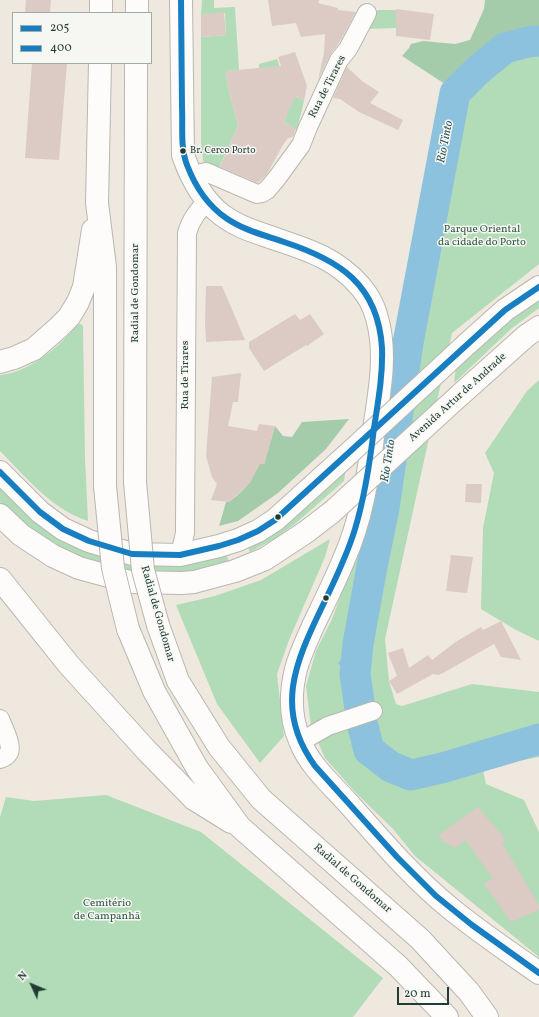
<!DOCTYPE html>
<meta charset="utf-8">
<style>
body{margin:0}
#map{position:relative;width:539px;height:1017px;overflow:hidden;background:#efe8df;font-family:Vollkorn,serif}
canvas{display:block}
.legend{position:absolute;left:12px;top:12px;width:140px;height:52px;box-sizing:border-box;background:#f6f6f2;border:1px solid #a0aca6;margin:0;padding:5px 7px;list-style:none;font-size:12px;color:#1f3d34}
.legend li{display:flex;align-items:center;gap:8px;height:20px}
.legend b{width:20px;border:1px solid #a0aca6}
.north{position:absolute;left:12px;top:965px;width:40px;height:40px;-webkit-text-stroke:3px #f6f6f2;paint-order:stroke;rotate:314deg;font-size:11px;font-weight:700;line-height:16px;text-align:center;color:#1f3d34}
.north::after{content:'';display:block;margin:auto;width:14px;height:18px;background:#1f3d34;clip-path:polygon(50% 0,100% 100%,50% 72%,0 100%)}
.scale{position:absolute;left:397px;top:987px;width:52px;height:18px;box-sizing:border-box;border:2px solid #1f3d34;border-top:0;padding-left:5px;font-size:12px;line-height:14px;white-space:nowrap;color:#1f3d34;-webkit-text-stroke:3px #f6f6f2;paint-order:stroke}
</style>
<div id="map">
<canvas width="539" height="1017"></canvas>
<ul class="legend">
<li><b style="height:5px;background:#187ec2"></b>205</li>
<li><b style="height:5px;background:#187ec2"></b>400</li>
</ul>
<div class="north">N</div>
<div class="scale">20 m</div>
</div>
<script>
const ctx = document.querySelector('canvas').getContext('2d');
ctx.lineJoin = 'round';
function fill(path, color) { ctx.fillStyle = color; ctx.fill(path, 'evenodd'); }
function strokePath(path, color, width, dash) { ctx.strokeStyle = color; ctx.lineWidth = width; ctx.lineCap = dash ? 'butt' : 'round'; ctx.setLineDash(dash || []); ctx.stroke(path); }
function label(font, color, halo, rows, align = 'center') {
  ctx.font = font + ' Vollkorn,serif'; ctx.lineWidth = 3; ctx.setLineDash([]); ctx.textBaseline = 'middle'; ctx.strokeStyle = halo; ctx.fillStyle = color; for (const [text, x, y, turn = 0] of rows) {
    ctx.save(); ctx.translate(x, y); ctx.rotate((+turn || 0) * Math.PI / 180); ctx.textAlign = isNaN(turn) ? turn : align; if (halo) ctx.strokeText(text, 0, 0); ctx.fillText(text, 0, 0); ctx.restore();
  }
}
fill(new Path2D(`
 M202,0H214V8L235,7L239,70L226,71L227,82L238,126L219,168L203,161L201,142V37L226,35L225,13L201,15Z
 M378,10H397L396,28L367,29L366,26Z
 M524,35H539V264L452,333L385,639L389,681L396,704L402,706L472,684L539,692V757L493,766L483,770L486,784L524,800L539,832V957L415,856L393,829L356,793L325,758L311,727L306,686L316,651L332,619L351,567L401,360L437,161L451,88L477,64L499,47Z
 M277,59L289,92L304,101L297,130L284,121L287,114L259,68V64Z
 M539,295V308L512,328L454,383L456,366Z
 M78,324H81L83,326L85,458L88,521C51,509 26,477 0,451V375C30,372 59,347 78,324Z
 M539,380V641L516,630L481,609L483,528L494,473L485,453L527,391Z
 M347,462L344,481L296,523L276,538L250,552L246,543Z
 M0,485L70,541L225,550L229,562L186,572H138L103,564L84,559L47,541L32,530L0,502Z
 M330,539L325,557L289,640L277,674L284,736L260,763L217,704L176,605L215,596L261,580Z
 M106,795L201,832L383,978L353,1017H0V817L6,797L34,801Z`), '#b1dcb7');
fill(new Path2D(`
 M485,0H539V35C502,36 476,64 451,88L402,56L409,48L411,44L423,41L455,44L470,40L484,9Z
 M349,419L326,449L278,493L238,521L219,526L226,502H229C247,488 250,483 260,463L264,464L275,426L283,436L292,437L302,422Z`), '#a4ccaa');
strokePath(new Path2D(`
 M341,663L355,674`), '#8dc2de', 5);
strokePath(new Path2D(`
 M539,41L528,42L505,48L478,70L455,93L408,343L384,508L371,572L358,644L355,674L362,723L369,750L391,767L411,775L442,768L539,739`), '#8dc2de', 31);
fill(new Path2D(`
 M26,0H51L50,13H25Z
 M268,0H319L318,3L338,8V10L356,12L339,43L330,55L318,80L324,53L325,34L301,37L296,23L272,26Z
 M396,9L434,14L430,40L396,36Z
 M224,12L226,35L201,37V15Z
 M295,52L307,86L304,101L296,96L284,121L296,129L293,137L288,138L283,145L267,174L258,183L220,167L238,126L227,82L226,71L281,66L278,57Z
 M32,63H67L59,160L25,158Z
 M347,67L362,81L379,92L370,103L403,120L398,130L359,112L340,99L333,98Z
 M206,286H222L245,340L206,342L205,323Z
 M295,314L300,320L310,314L324,334L307,346L306,345L264,371L249,348V342Z
 M241,373L238,402H233L228,426L257,431L259,424L275,426L264,464L260,463L250,483L229,502L211,500L217,484L212,477L206,456L212,377Z
 M466,484H482L481,503L465,502Z
 M451,555L473,557L467,593L446,591Z
 M501,621L521,660L501,657L494,644L443,673L438,675L433,674L397,694L389,681L397,676L388,653L403,648L409,668L428,655L432,660L457,641L481,627L483,630Z
 M478,807L506,840L502,843L539,905V910L511,922L484,884L493,878L465,840L455,848L444,842L438,835Z`), '#dccac5');
const minor = new Path2D(`
 M190,176L206,172L257,194L262,193L267,190L277,178L301,145L308,127L339,60L348,49L367,13
 M180,555L185,533V524L187,233C191,219 198,211 207,201
 M0,719C3,727 14,747 8,754C6,757 3,758 0,759
 M300,742L328,726L373,711`);
const major = new Path2D(`
 M181,0L183,155C191,178 202,200 222,215C235,225 249,230 264,235C301,248 333,255 360,286C368,295 374,306 377,318C388,357 378,398 373,437C368,478 361,521 344,559C335,581 324,603 313,626C307,640 300,654 296,669C290,693 290,718 300,741C309,765 331,784 348,803C380,839 412,877 450,908C478,931 509,952 539,973
 M467,344L505,310L539,287
 M460,395L526,336L539,327
 M0,472L40,512L63,529L89,541L132,554L180,555L219,546L238,540L258,531L275,520L346,456
 M0,515L21,535L53,556L79,568L130,582L182,583L194,582L235,571L265,559L306,532L332,512`);
const highway = new Path2D(`
 M101,13V0
 M137,13V0
 M100,63L97,203L105,267V486
 M0,362L14,358L34,349L58,328L69,317L78,302L84,287L93,230
 M135,482L136,63
 M0,579L69,665L147,751L194,799L231,822
 M158,625L178,681L219,747L261,799L420,939L469,992L487,1017
 M128,629L154,691L197,768L240,827L398,966L447,1017`);
strokePath(minor, '#b9b7b0', 20);
strokePath(major, '#b9b7b0', 24);
strokePath(highway, '#b9b7b0', 24);
strokePath(minor, '#fdfcfa', 18);
strokePath(major, '#fdfcfa', 22);
strokePath(highway, '#fdfcfa', 22);
const majorBridge = new Path2D(`
 M346,456L467,344
 M332,512L460,395`);
const highwayBridge = new Path2D(`
 M135,482L143,570L158,625
 M105,486L113,568L128,629`);
strokePath(majorBridge, '#b9b7b0', 24, []);
strokePath(highwayBridge, '#b9b7b0', 24, []);
strokePath(majorBridge, '#fdfcfa', 22);
strokePath(highwayBridge, '#fdfcfa', 22);
strokePath(new Path2D(`
 M181,0C181,36 182,72 182,107C183,126 180,147 187,165C195,186 207,205 226,218C243,230 264,235 284,242C339,260 378,284 382,348C383,375 378,402 374,428C370,462 365,496 355,529C347,556 334,582 322,607C295,663 274,710 315,766L397,857L436,896L472,925L539,973`), '#187ec2', 6);
strokePath(new Path2D(`
 M0,472L40,512L63,529L89,541L132,554L180,555L219,546L238,540L258,531L275,520L505,310L539,287`), '#187ec2', 6);
for (const [x, y, r, color] of [
 [183,151,3.5,"#1f3d34"],
 [278,517,3.5,"#1f3d34"],
 [326,598,3.5,"#1f3d34"]
]) { const dot = new Path2D(); dot.arc(x, y, r, 0, 2 * Math.PI); ctx.fillStyle = color; ctx.fill(dot); strokePath(dot, '#f6f6f2', 1.5); }
label('10px', '#1f3d34', '#f6f6f2', [
 ["Br. Cerco Porto",190,151]
], 'left');
label('11px', '#1f3d34', '#f6f6f2', [
 ["Rua de Tirares",328,87,-63],
 ["Radial de Gondomar",136,293,-90],
 ["Rua de Tirares",186,375,-90],
 ["Avenida Artur de Andrade",458,398,-42],
 ["Radial de Gondomar",157,614,74],
 ["Radial de Gondomar",352,879,41]
]);
label('11px', '#325b48', '#f6f6f2', [
 ["Parque Oriental",482,230],
 ["da cidade do Porto",482,243],
 ["Cemitério",107,904],
 ["de Campanhã",107,917]
]);
label('italic 12px', '#305a5e', '#f6f6f2', [
 ["Rio Tinto",446,142,-79],
 ["Rio Tinto",389,461,-81]
]);
</script>
